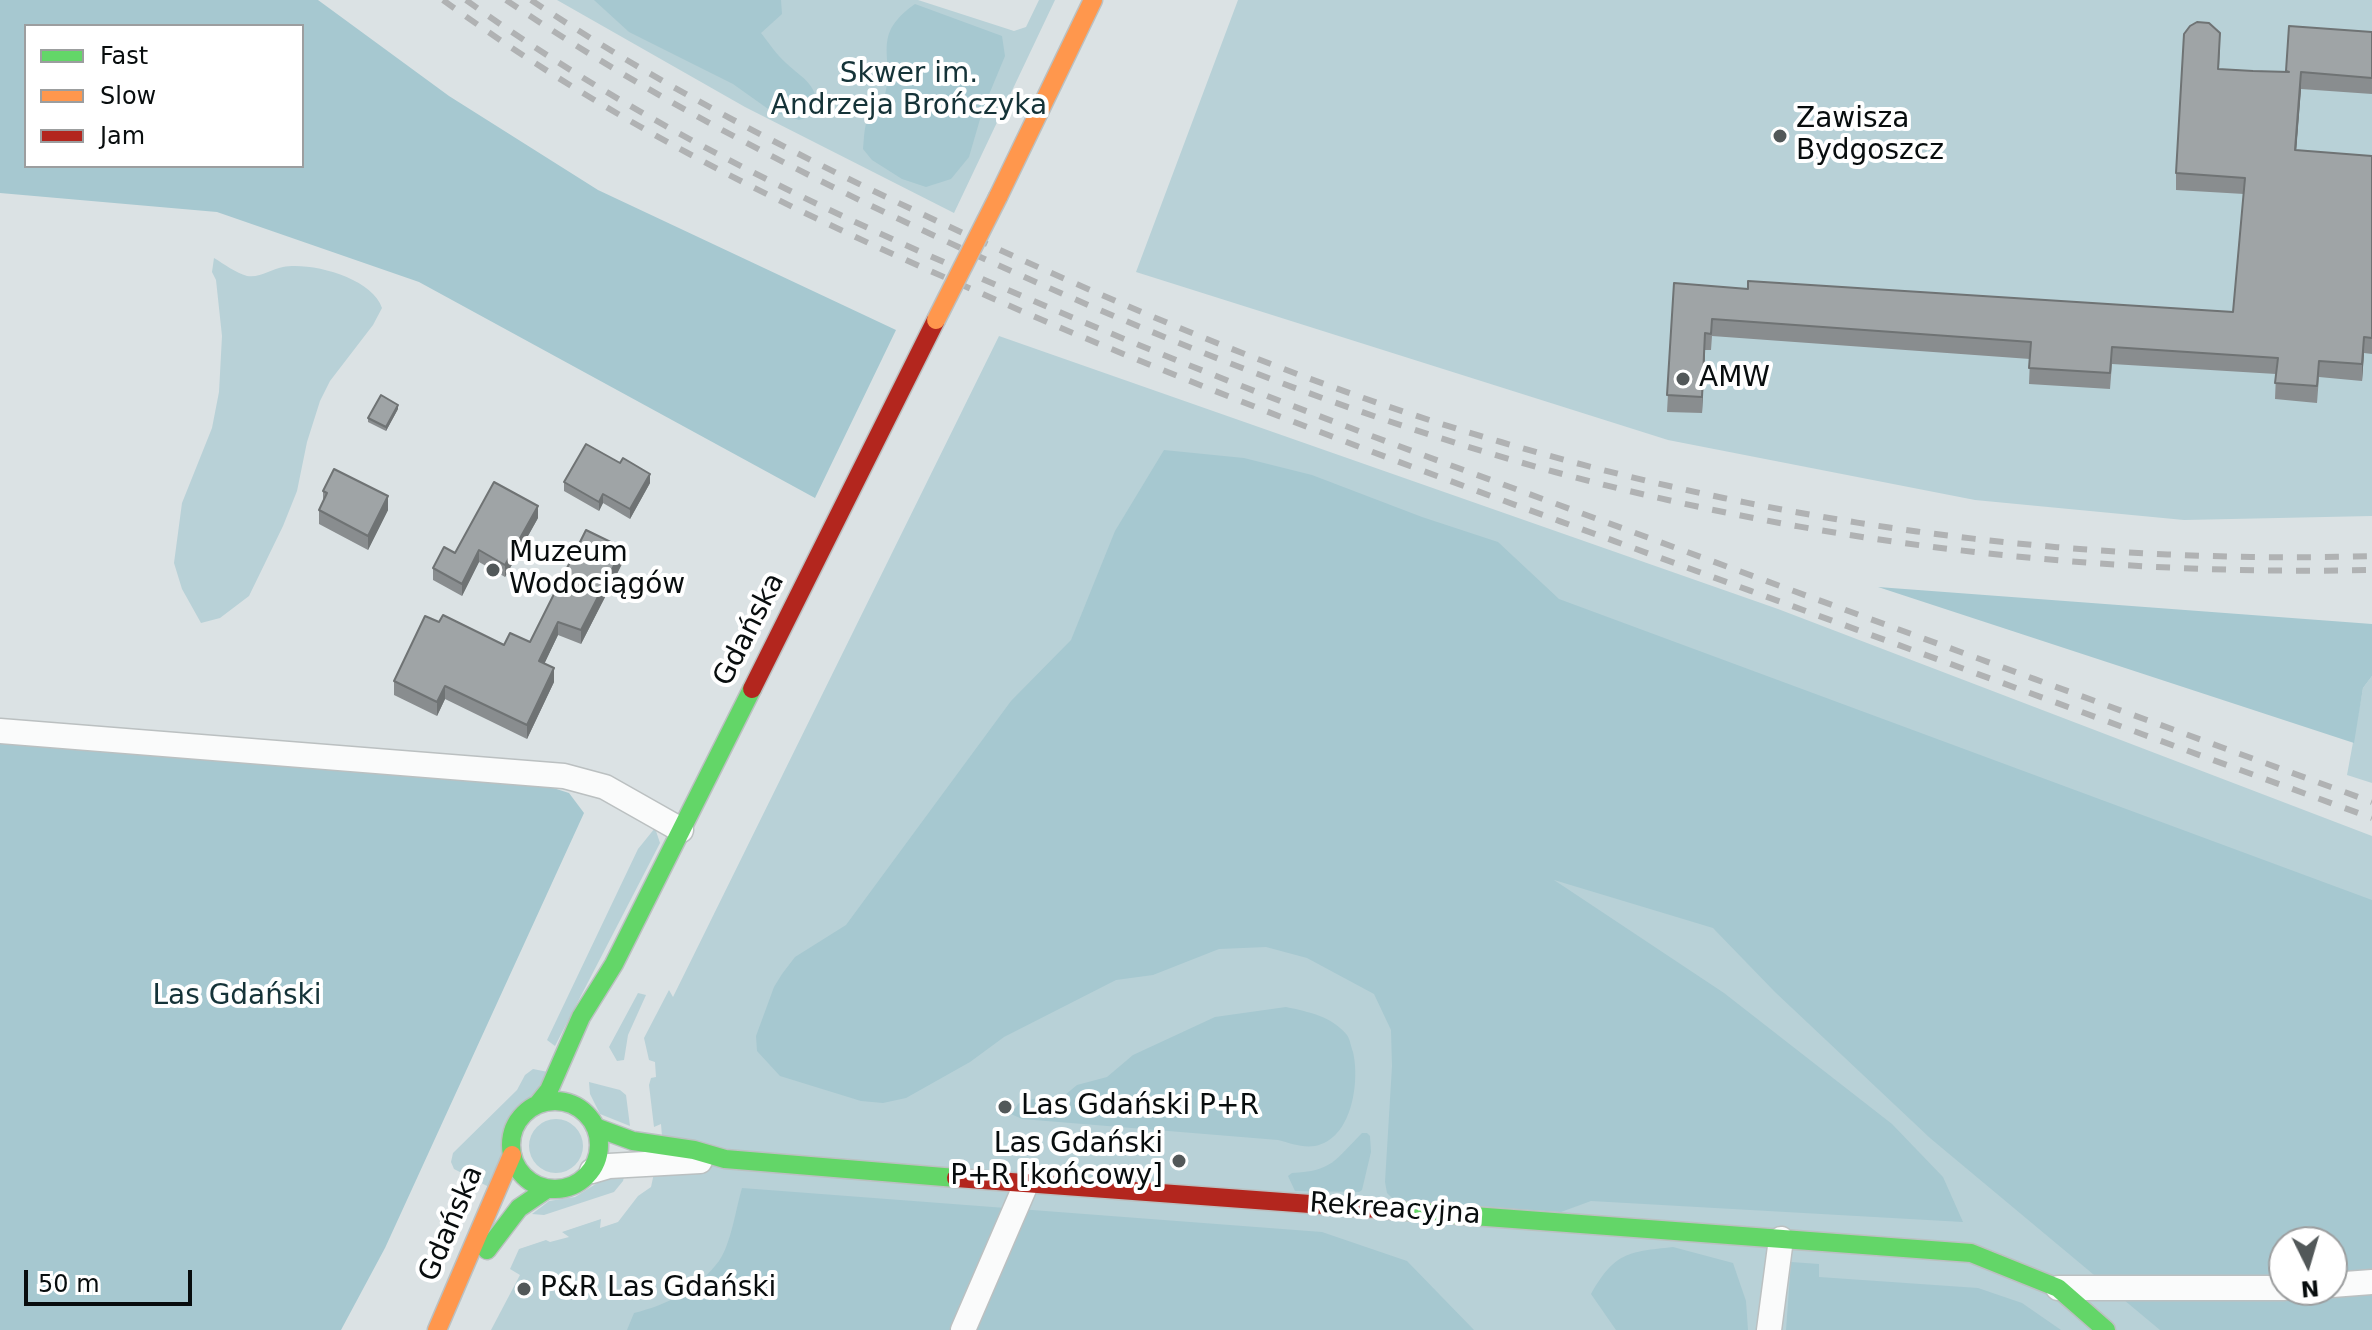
<!DOCTYPE html>
<meta charset="utf-8">
<style>
body{margin:0}
#map{position:relative;width:2372px;height:1330px;overflow:hidden;background:#dbe2e4;font-family:"DejaVu Sans",sans-serif}
canvas{display:block}
.legend{position:absolute;left:24px;top:24px;width:280px;height:144px;box-sizing:border-box;background:#fff;border:2px solid #9c9e9f;margin:0;padding:10px 14px;list-style:none;font-size:24px;color:#080d0e}
.legend li{display:flex;align-items:center;gap:16px;height:40px}
.legend b{width:40px;border:2px solid #9c9e9f}
.north{position:absolute;left:2268px;top:1226px;width:80px;height:80px;box-sizing:border-box;background:#fff;border:2px solid #9c9e9f;border-radius:50%;rotate:175deg;font-size:22px;font-weight:700;line-height:32px;text-align:center;color:#080d0e}
.north::after{content:'';display:block;margin:auto;width:28px;height:36px;background:#525859;clip-path:polygon(50% 0,100% 100%,50% 72%,0 100%)}
.scale{position:absolute;left:24px;top:1270px;width:168px;height:36px;box-sizing:border-box;border:4px solid #080d0e;border-top:0;padding-left:10px;font-size:24px;line-height:28px;white-space:nowrap;color:#080d0e;-webkit-text-stroke:6px #fff;paint-order:stroke}
</style>
<div id="map">
<canvas width="2372" height="1330"></canvas>
<ul class="legend">
<li><b style="height:10px;background:#63d668"></b>Fast</li>
<li><b style="height:10px;background:#ff974d"></b>Slow</li>
<li><b style="height:10px;background:#b3261e"></b>Jam</li>
</ul>
<div class="north">N</div>
<div class="scale">50 m</div>
</div>
<script>
const ctx = document.querySelector('canvas').getContext('2d');
ctx.lineJoin = 'round';
function fill(path, color) { ctx.fillStyle = color; ctx.fill(path, 'evenodd'); }
function strokePath(path, color, width, dash) { ctx.strokeStyle = color; ctx.lineWidth = width; ctx.lineCap = dash ? 'butt' : 'round'; ctx.setLineDash(dash || []); ctx.stroke(path); }
function label(font, color, halo, rows, align = 'center') {
  ctx.font = font + ' "DejaVu Sans",sans-serif'; ctx.lineWidth = 8; ctx.setLineDash([]); ctx.textBaseline = 'middle'; ctx.strokeStyle = halo; ctx.fillStyle = color; for (const [text, x, y, turn = 0] of rows) {
    ctx.save(); ctx.translate(x, y); ctx.rotate((+turn || 0) * Math.PI / 180); ctx.textAlign = isNaN(turn) ? turn : align; if (halo) ctx.strokeText(text, 0, 0); ctx.fillText(text, 0, 0); ctx.restore();
  }
}
fill(new Path2D(`
 M557,0H918L1014,31L1026,27L1039,0H1055L954,213L745,107Z
 M1238,0H2372V516L2184,520L1975,500L1668,440L1136,272Z
 M214,258C224,264 236,273 247,276C261,278 271,269 283,267C312,262 372,278 382,308L373,325L330,381L320,401L307,442L297,491L283,526L249,596L220,618L201,623L182,589L174,563L182,503L212,428L219,392L222,336L216,280L212,272Z
 M999,336L1778,609L2372,836V1330H491L520,1275L510,1269L519,1249L546,1240L550,1242L569,1237L562,1232L601,1219L600,1228L618,1222L638,1196L651,1187L662,1136L661,1124L654,1127L649,1085L651,1078L656,1077L655,1062L649,1060L644,1038L669,990L673,997ZM2284,1242H2332V1290H2284Z
 M2372,676V783L2347,775L2363,688Z
 M655,828L660,843L555,1046L547,1040L638,849Z
 M638,993L646,995L628,1035L624,1060L617,1061L609,1047Z
 M533,1069L548,1072L535,1093L514,1110L509,1118L502,1138L501,1157L489,1187L454,1169L451,1162L453,1153L517,1090L525,1075Z
 M589,1082L620,1090L626,1095L630,1126L600,1114L590,1094Z
 M529 1146a27 27 0 1 1 54 0a27 27 0 1 1-54 0Z
 M625,1173L623,1181L614,1192L544,1215L532,1214L549,1201L575,1197L602,1180Z`), '#b8d1d7');
fill(new Path2D(`
 M0,0H318L449,96L598,190L896,330L815,498L419,282L217,212L0,193ZM26,26H302V166H26Z
 M594,0H781L782,14L761,33C769,43 776,54 786,63C805,81 818,83 817,114L799,120L771,111L733,84L629,32Z
 M915,4L1002,36L1005,56L983,109L969,157L951,179L926,187L902,179L872,160L863,149C864,140 864,126 868,118C872,110 881,108 884,99C897,57 868,37 915,4Z
 M1164,450L1244,458L1312,475L1422,517L1498,542L1559,599L2372,900V1330H2160L1930,1138L1775,992L1713,928L1554,880L1724,993L1892,1124L1943,1177L1963,1222L1591,1201L1561,1212L1394,1200L1387,1193L1385,1182L1392,1066L1391,1030L1374,994L1307,958L1266,947L1219,949L1153,975L1116,980L1004,1037L970,1062L906,1098L883,1103L861,1101L780,1076L757,1051L756,1036L774,987L782,974L795,957L846,925L1011,701L1071,640L1115,531ZM2284,1242H2332V1290H2284Z
 M1878,587L2372,624V676L2363,688L2354,743Z
 M0,736L528,780L569,793L584,813L385,1248L341,1330H0Z
 M1286,1007C1309,1012 1331,1016 1347,1035C1350,1039 1351,1047 1353,1052C1360,1082 1352,1139 1315,1146C1302,1148 1290,1143 1278,1140L1022,1119L1011,1114L1019,1103L1040,1097L1065,1095L1077,1085L1107,1077L1133,1055L1215,1017Z
 M1362,1133H1367L1370,1136L1371,1152L1362,1190L1359,1192L1295,1191L1288,1176L1292,1173C1333,1171 1335,1160 1362,1133Z
 M742,1188L1322,1232L1407,1261L1474,1330H627L634,1313C667,1305 698,1289 719,1261C731,1244 736,1208 742,1188Z
 M1673,1247L1733,1263L1746,1301L1748,1330H1616L1591,1294C1615,1252 1628,1252 1673,1247Z
 M1791,1262L1819,1264V1277L1978,1288L2022,1303L2061,1330H1786Z`), '#a6c8d0');
const street = new Path2D(`
 M0,731L564,776L605,787L681,830
 M592,1171L609,1166L700,1161
 M2332,1285L2372,1282
 M2058,1288H2284
 M963,1330L1027,1182
 M1769,1330L1781,1239`);
const fast = new Path2D(`
 M511 1145a44 44 0 1 1 88 0a44 44 0 1 1-88 0Z
 M537,1105L549,1090L581,1017L614,964L752,689
 M595,1127L633,1141L694,1150L725,1159L956,1178
 M1392,1210L1971,1253L2058,1288L2106,1330
 M487,1250L519,1208L547,1189`);
const slow = new Path2D(`
 M998,197L1093,0
 M437,1330L512,1155`);
const jam = new Path2D(`
 M752,689L936,320
 M956,1178L1392,1210`);
strokePath(street, '#bbc0c1', 27);
strokePath(fast, '#bbc0c1', 21);
strokePath(slow, '#bbc0c1', 21);
strokePath(jam, '#bbc0c1', 21);
strokePath(street, '#fafbfb', 24);
strokePath(fast, '#63d668', 18);
strokePath(slow, '#ff974d', 18);
strokePath(jam, '#b3261e', 18);
strokePath(new Path2D(`
 M443,0C605,118 777,204 960,284C1137,363 1317,432 1499,499C1790,605 2081,712 2372,818
 M466,0C624,114 800,200 978,277C1147,351 1318,417 1491,480C1785,588 2078,695 2372,802
 M506,0C655,101 815,181 978,256C1164,341 1357,418 1555,472C1821,544 2096,576 2372,570
 M531,0C679,98 837,176 998,249C1161,323 1329,392 1501,442C1783,525 2078,565 2372,556`), '#b0b2b3', 6, [14, 14]);
const slowBridge = new Path2D(`
 M936,320L998,197`);
strokePath(slowBridge, '#bbc0c1', 21, []);
strokePath(slowBridge, '#ff974d', 18);
fill(new Path2D(`
 M2372,32V94L2301,89L2296,150L2372,156V354L2364,353L2362,381L2319,377L2317,403L2275,399L2276,374L2112,364L2110,389L2029,384L2030,359L1712,336L1711,350H1705L1702,413L1667,412L1674,283L1748,289L2233,312L2244,194L2176,190V173L2220,49L2219,69L2286,72Z
 M398,409L386,431L368,422V418Z
 M564,482L650,483L630,519L603,503L599,511L564,491Z
 M323,491L388,510L368,550L319,524V510L323,502Z
 M538,518L505,577L479,562L462,596L433,580V568L455,553Z
 M623,562L581,644L558,635L544,664L554,682L527,739L445,699L437,716L394,695V681L439,622L504,645L530,642Z`), '#898d8f');
fill(new Path2D(`
 M2301,72V89L2295,166V150Z
 M1705,333V350L1702,413V397Z
 M2364,337V353L2362,381V364Z
 M398,405V409L386,431V427Z
 M650,474V483L630,519V509Z
 M603,494V503L599,511V502Z
 M388,496V510L368,550V536Z
 M538,506V518L505,577V565Z
 M623,548V562L581,644V630Z
 M479,550V562L462,596V584Z
 M558,622V635L539,675V661Z
 M554,668V682L527,739V725Z
 M445,686V699L437,716V702Z`), '#6f7374');
const building = new Path2D(`
 M2197,22L2209,23L2220,33L2218,69L2253,71L2289,72L2286,71L2289,26L2372,32V78L2301,72L2295,150L2372,156V338L2364,337L2362,364L2319,361L2317,386L2275,383L2278,358L2112,347L2110,373L2029,368L2031,342L1712,319L1711,334L1705,333L1702,397L1667,395L1674,283L1748,289V281L2233,312L2245,178L2176,173L2184,34L2190,26Z
 M381,395L398,405L386,427L368,418Z
 M586,444L620,463L623,458L650,474L630,509L603,494L599,502L564,482Z
 M334,469L388,496L368,536L319,510L327,493L323,491Z
 M494,482L538,506L505,565L479,550L462,584L433,568L444,547L455,553Z
 M586,530L623,548L581,630L558,622L539,661L554,668L527,725L445,686L437,702L394,681L425,616L439,622L443,615L504,645L510,633L530,642Z`);
fill(building, '#9fa4a6');
strokePath(building, '#6f7374', 2);
for (const [x, y, r, color] of [
 [1780,136,8,"#525859"],
 [1683,379,8,"#525859"],
 [493,570,8,"#525859"],
 [1005,1107,8,"#525859"],
 [1179,1161,8,"#525859"],
 [524,1289,8,"#525859"]
]) { const dot = new Path2D(); dot.arc(x, y, r, 0, 2 * Math.PI); ctx.fillStyle = color; ctx.fill(dot); strokePath(dot, '#fff', 3); }
label('28px', '#153338', '#fff', [
 ["Skwer im.",909,75],
 ["Andrzeja Brończyka",909,107],
 ["Las Gdański",237,997]
]);
label('28px', '#080d0e', '#fff', [
 ["Zawisza",1796,120],
 ["Bydgoszcz",1796,152],
 ["AMW",1699,379],
 ["Muzeum",509,554],
 ["Wodociągów",509,586],
 ["Las Gdański P+R",1021,1107],
 ["Las Gdański",1163,1145,"right"],
 ["P+R [końcowy]",1163,1177,"right"],
 ["P&R Las Gdański",540,1289]
], 'left');
label('28px', '#080d0e', '#fff', [
 ["Gdańska",750,630,-63],
 ["Rekreacyjna",1395,1210,4],
 ["Gdańska",452,1224,-67]
]);
</script>
